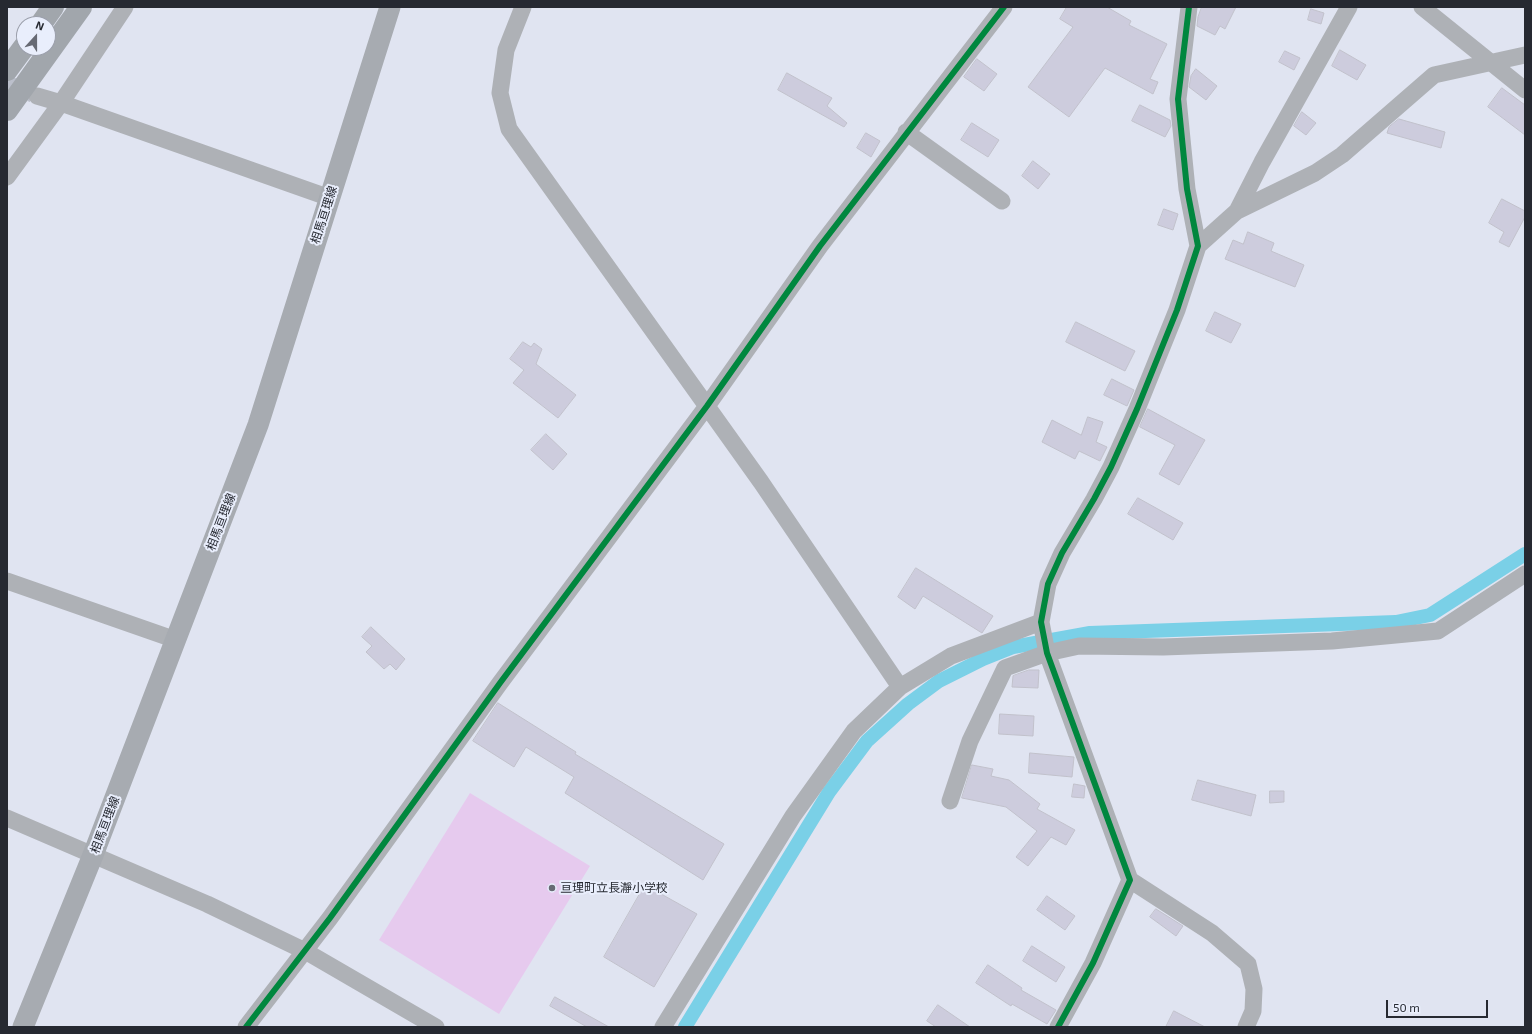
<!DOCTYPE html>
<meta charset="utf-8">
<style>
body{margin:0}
#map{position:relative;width:1532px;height:1034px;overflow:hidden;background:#e0e4f1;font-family:"Exo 2",sans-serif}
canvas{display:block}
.frame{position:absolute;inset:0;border:8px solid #262931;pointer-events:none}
.north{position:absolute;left:16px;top:16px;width:40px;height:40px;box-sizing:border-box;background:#e9eefc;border:1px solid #9b9fab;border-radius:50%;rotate:21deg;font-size:11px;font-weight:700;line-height:16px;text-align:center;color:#262931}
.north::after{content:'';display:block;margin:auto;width:14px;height:18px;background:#676a74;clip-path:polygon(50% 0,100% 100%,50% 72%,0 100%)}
.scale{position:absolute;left:1386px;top:1000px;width:102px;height:18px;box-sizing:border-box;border:2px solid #262931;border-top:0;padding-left:5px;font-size:12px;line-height:14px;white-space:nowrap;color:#262931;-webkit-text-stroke:3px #e9eefc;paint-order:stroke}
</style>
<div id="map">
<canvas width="1532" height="1034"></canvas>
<div class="frame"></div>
<div class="north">N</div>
<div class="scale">50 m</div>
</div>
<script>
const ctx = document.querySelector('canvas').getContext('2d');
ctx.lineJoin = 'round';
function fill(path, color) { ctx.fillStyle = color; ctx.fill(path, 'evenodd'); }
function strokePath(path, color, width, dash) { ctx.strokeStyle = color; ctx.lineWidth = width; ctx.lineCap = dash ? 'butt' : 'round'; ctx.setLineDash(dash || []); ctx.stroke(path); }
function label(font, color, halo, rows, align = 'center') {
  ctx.font = font + ' "Exo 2","Noto Sans JP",sans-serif'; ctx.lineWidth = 4; ctx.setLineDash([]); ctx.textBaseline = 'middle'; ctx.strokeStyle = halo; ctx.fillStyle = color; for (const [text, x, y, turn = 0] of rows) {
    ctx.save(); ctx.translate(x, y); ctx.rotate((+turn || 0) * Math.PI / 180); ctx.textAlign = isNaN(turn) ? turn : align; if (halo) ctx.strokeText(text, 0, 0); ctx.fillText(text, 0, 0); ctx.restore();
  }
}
fill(new Path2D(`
 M470,793L590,866L499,1014L379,940Z`), '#e6caee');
strokePath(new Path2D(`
 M685,1027L829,792L867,741L908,704L939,681L983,659L1013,647L1090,633L1396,622L1430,615L1525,554`), '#7ad0e7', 14);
const building = new Path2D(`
 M1067,7H1107L1131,21L1129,25L1167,44L1150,79L1158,82L1153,94L1105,68L1069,117L1028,87L1073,27L1060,19Z
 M1202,7H1236L1225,29L1220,26L1215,35L1197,26L1198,17Z
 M1311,9L1324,13L1321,24L1308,20Z
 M1340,50L1366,65L1357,80L1332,66Z
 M1285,51L1300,58L1294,70L1279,62Z
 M977,59L997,74L984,91L964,77Z
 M1196,69L1217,86L1206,100L1189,87L1191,76Z
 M787,73L832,98L827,106L847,123L844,127L778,90Z
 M1502,88L1525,105V135L1488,107Z
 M1140,105L1170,120L1171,126L1165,137L1132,121Z
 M1302,112L1316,123L1306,135L1294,126Z
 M1399,119L1445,132L1441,148L1387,133L1389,127Z
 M972,123L999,140L988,157L961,140Z
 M866,133L880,141L871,157L857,148Z
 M1033,161L1050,174L1038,189L1022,176Z
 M1502,199L1525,211V217L1509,247L1499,242L1504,232L1489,223Z
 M1164,209L1178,214L1173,230L1158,225Z
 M1248,232L1274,243L1271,251L1304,265L1295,287L1225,259L1233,240L1243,244Z
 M1215,312L1241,324L1231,343L1206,331Z
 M1076,322L1135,351L1125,371L1066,342Z
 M523,342L531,347L534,343L542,349L536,364L576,395L558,418L513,383L524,370L510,359Z
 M1112,379L1134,390L1127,406L1104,395Z
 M1148,409L1205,440L1179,485L1159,474L1175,445L1140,427Z
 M1088,417L1103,422L1096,442L1107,447L1100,461L1079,451L1075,459L1042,442L1052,420L1081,435Z
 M546,434L567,454L553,470L531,450Z
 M1138,498L1183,523L1173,540L1128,514Z
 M916,568L993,616L982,633L923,596L915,609L898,597Z
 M371,627L405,659L396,670L390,664L384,669L366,652L372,646L362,637Z
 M1029,670H1039L1038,688L1012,687L1013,676Z
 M498,703L576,752L575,754L724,844L703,880L565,793L574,777L526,747L514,767L473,741Z
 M1000,714L1034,716L1033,736L999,734Z
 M1030,753L1074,757L1072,777L1029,773Z
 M972,765L993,769L991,776L1009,780L1040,804L1037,809L1075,830L1066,845L1051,837L1028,866L1016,857L1037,831L1006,807L962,798Z
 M1198,780L1256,795L1251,816L1192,800Z
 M1074,784L1085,786L1084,798L1072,797Z
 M1270,791H1284V802L1270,803Z
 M645,885L697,914L654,987L604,957Z
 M1047,896L1075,916L1065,930L1037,910Z
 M1156,909L1183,926L1176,936L1150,917Z
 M1032,946L1065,967L1056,982L1023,961Z
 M988,965L1022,988L1021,990L1056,1010L1047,1024L1012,1004L1011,1006L976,983Z
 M555,997L609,1027H587L550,1006Z
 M938,1005L970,1027H936L927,1021Z
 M1174,1011L1205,1027H1166Z`);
fill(building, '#cdccdd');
strokePath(building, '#c1c1cb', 1);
strokePath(new Path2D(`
 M7,84L33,94`), '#bbbfcb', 17, [17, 8]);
strokePath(new Path2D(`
 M125,7L61,103L330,198
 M523,7L506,50L500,93L509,129L761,482L900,687
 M1422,7L1525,90
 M906,132L1002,201
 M7,177L61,103L37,96
 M1237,211L1262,162L1349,7
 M1198,246L1237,211L1315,173L1342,155L1434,75L1525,55
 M7,581L176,640
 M950,801L970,741L1005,668L1047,653L1079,646L1163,647L1332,641L1438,631L1525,574
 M7,818L207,904L305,951L436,1027
 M1130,880L1212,933L1248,964L1254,989L1253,1011L1246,1027
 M246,1027L330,918L500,683L707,406L820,246L1004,7
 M663,1027L793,816L854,731L900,687L951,656L1041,622
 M1058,1027L1093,963L1130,880L1047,653L1041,622L1048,584L1062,553L1094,499L1111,467L1137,409L1177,310L1198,246L1187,189L1178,99L1189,7`), '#aeb1b6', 17);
strokePath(new Path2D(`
 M23,1027L93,855L258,425L390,7`), '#a7abb1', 21);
strokePath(new Path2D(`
 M41,24L53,7
 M7,70L24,47
 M7,110L81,7`), '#a1a6ac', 22);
strokePath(new Path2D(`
 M246,1027L330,918L500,683L707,406L820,246L1004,7
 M1058,1027L1093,963L1130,880L1047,653L1041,622L1048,584L1062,553L1094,499L1111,467L1137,409L1177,310L1198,246L1187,189L1178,99L1189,7`), '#00873e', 6);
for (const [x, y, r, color] of [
 [552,888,4,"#676a74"]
]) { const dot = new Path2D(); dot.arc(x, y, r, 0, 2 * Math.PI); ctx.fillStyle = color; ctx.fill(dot); strokePath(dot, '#e9eefc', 1.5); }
label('12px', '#262931', '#e9eefc', [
 ["相馬亘理線",324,215,-72],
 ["相馬亘理線",221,522,-69],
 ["相馬亘理線",105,825,-69]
]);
label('12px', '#262931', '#e9eefc', [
 ["亘理町立長瀞小学校",560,888]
], 'left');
</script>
